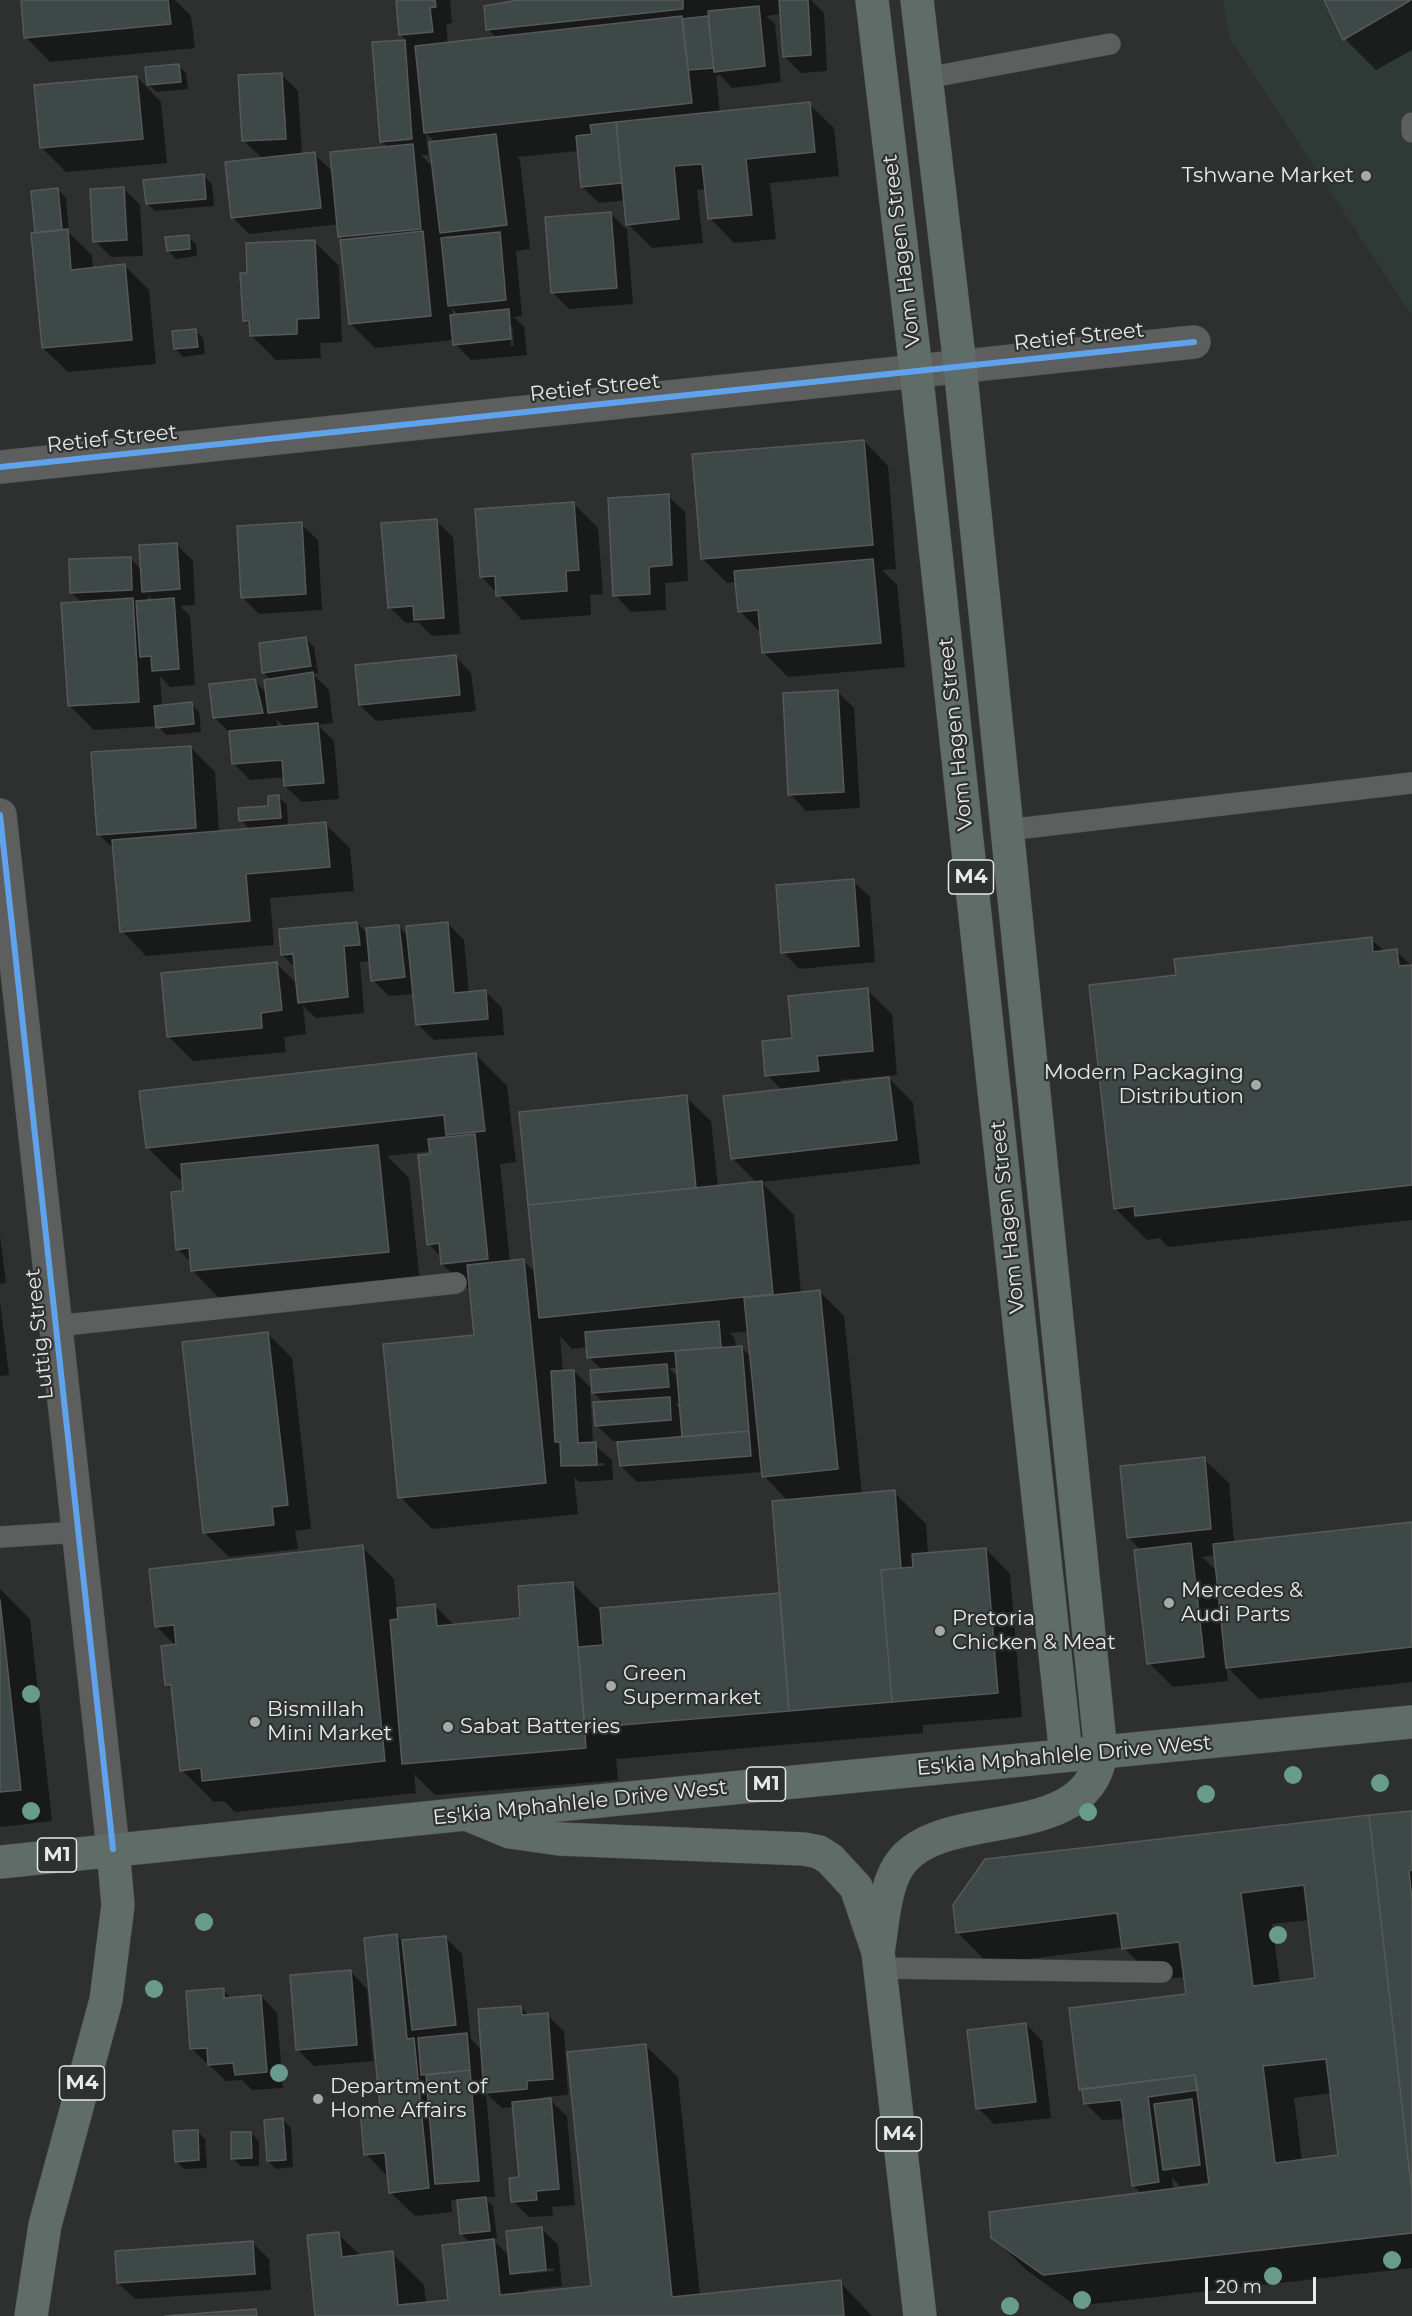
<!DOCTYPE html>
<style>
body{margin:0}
#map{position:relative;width:1412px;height:2316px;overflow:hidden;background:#2e302f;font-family:Montserrat,sans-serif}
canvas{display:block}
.scale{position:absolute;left:1205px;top:2277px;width:111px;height:27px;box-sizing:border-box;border:3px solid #e7eae9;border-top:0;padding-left:8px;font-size:18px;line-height:21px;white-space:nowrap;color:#e7eae9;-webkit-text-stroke:4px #2d3130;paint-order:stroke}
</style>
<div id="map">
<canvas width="1412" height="2316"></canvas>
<div class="scale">20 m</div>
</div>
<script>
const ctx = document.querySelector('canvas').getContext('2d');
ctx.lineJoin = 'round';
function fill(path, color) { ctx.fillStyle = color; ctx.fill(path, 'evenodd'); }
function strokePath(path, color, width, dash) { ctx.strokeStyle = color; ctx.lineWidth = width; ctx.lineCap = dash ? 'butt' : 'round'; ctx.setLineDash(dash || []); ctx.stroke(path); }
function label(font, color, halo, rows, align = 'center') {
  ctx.font = font + ' Montserrat,sans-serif'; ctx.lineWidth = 4.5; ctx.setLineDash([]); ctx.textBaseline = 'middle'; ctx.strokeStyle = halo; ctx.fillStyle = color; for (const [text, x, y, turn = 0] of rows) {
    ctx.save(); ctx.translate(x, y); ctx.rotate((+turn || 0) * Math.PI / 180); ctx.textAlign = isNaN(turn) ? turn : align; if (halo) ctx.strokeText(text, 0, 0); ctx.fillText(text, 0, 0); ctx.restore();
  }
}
fill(new Path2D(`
 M1223,0H1412V316L1229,37Z`), '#2f3935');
fill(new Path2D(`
 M22,0H175L191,16L195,48L50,62L26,37Z
 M397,0H450L452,23L446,24L448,44L497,38L488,29L519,0H811L824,13L827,71L801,73L784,56L780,14L766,16L775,24L781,82L732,88L720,75L716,76L720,113L809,104L834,128L839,176L770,183L776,239L734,243L710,218L707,189L697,190L703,243L652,248L628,224L626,200L599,203L582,187L579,151L517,157L520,160L530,249L516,251L522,316L514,317L524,327L527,355L471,360L455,344L454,340L375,348L350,323L344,241L340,236L339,224L249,234L232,217L263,159L244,141L281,74L298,91L302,155L314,154L334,173L389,148L381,141L374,43L407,41L400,34ZM426,133L436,143L433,167L421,155H428ZM452,308L459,315L453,316ZM509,326H512L514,346H511Z
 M1326,0H1412V50L1376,70L1345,39Z
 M178,65L186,73L188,89L157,92L149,85Z
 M137,77L161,102L167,163L66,172L42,148Z
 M204,176L212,184L214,206L155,211L147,204Z
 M123,188L140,205L143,256L111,257L95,241Z
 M58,190L66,198L69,233L92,255L93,269L125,266L149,290L156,364L68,372L43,348L36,234Z
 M610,213L627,230L633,304L569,309L552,292Z
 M188,237L196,244L197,256L176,259L168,251Z
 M315,242L339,266L342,342L320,343L321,358L276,360L251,335V327L244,320L249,274Z
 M195,330L203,338L205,354L183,357L175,349Z
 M864,441L888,466L896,569L882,570L897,585L905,667L788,677L763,652L761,633L740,611L737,582L727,583L702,558Z
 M668,496L685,512L688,581L665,583L666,610L631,612L615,595Z
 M574,504L598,528L603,594L590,595L591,615L522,620L481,576Z
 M436,521L453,537L460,634L432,636L418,622L406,623L389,607Z
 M301,524L318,540L322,610L259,614L243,598Z
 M176,544L193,561L195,605L180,606L190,616L195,685L170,687L160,676L162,707L191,704L199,712L201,732L166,735L158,726L94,730L69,705L82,603L71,592L130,558L142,571ZM148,595L154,601L148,602Z
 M306,639L314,647L318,673L313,674L329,690L333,723L318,725L334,741L339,799L302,802L285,786V777L250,780L234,764L231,734L214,717L255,681L267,693L271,680L263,672ZM276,719L285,727L278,728Z
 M455,656L471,673L476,711L376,721L360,705Z
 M837,691L854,708L860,808L806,811L790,794Z
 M191,748L215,772L219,832L250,830L241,820L270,808L279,797L287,805L288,827L325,824L350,848L354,891L270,898L274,945L146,956L122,931L115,850L98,834Z
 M853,881L870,897L875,962L799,969L783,952Z
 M357,923L368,934L399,927L409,937L447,923L464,940L469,993L485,991L502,1008L504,1035L434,1040L417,1024L414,994L389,996L373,980L371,961L360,962L364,1013L316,1018L303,1006L306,1034L284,1037L286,1052L193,1061L168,1036L277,964L297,984L296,968L282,955Z
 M1371,939L1385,952L1396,951L1412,966V1220L1168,1247L1160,1238L1147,1240L1115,1208L1178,977Z
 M867,990L892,1014L897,1075L841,1080L842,1084L889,1078L913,1103L920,1164L761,1182L794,1215L801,1293L820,1292L844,1316L862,1494L894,1492L926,1524L928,1554L986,1549L1010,1574L1022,1717L923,1725V1733L616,1759L618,1780L435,1795L414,1774L416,1793L235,1812L224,1801L214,1802L182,1770L173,1691L167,1685L176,1646L157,1627L362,1547L394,1579L397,1609L435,1606L455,1626L521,1620L572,1583L602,1613L781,1595L788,1501L764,1476L763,1472L637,1482L621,1466L619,1441H613L596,1425L604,1403L590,1389L593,1444L612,1460L613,1480L579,1482L574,1477L578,1514L432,1529L400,1497L476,1336L471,1288H467L442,1264L441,1257L429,1244L431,1151L387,1156L409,1178L420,1283L224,1303L193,1271L192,1263L178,1249L185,1192L184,1179L180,1180L148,1148L476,1055L507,1086L516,1162L500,1164L510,1262L523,1261L536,1273L686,1097L711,1121L718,1187L757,1183L732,1158L783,1091L767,1075L793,1039ZM749,1331L752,1358L741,1347H736L735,1339L730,1333ZM560,1336L572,1349L588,1347L589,1357L602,1370L593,1390L574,1371L563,1372ZM669,1368H678L679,1378ZM681,1403L682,1411L675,1404ZM604,1463V1466L576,1467V1464Z
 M0,1235L6,1283L0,1284Z
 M0,1301L9,1375L0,1376Z
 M268,1334L292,1358L311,1529L295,1531L298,1549L229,1557L205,1533Z
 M1204,1459L1229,1483L1234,1543L1412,1524V1682L1259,1699L1226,1666L1228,1681L1173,1687L1149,1663L1142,1551L1128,1537ZM1215,1555L1217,1571L1202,1557Z
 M0,1589L30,1619L52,1821L0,1827Z
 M1412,1812V2268L1076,2306L1025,2269L993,2237L1142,2194L1133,2185L1125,2119L1102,2120L1086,2104L1084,2093L1080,2089L1188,1995L1185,1977L1155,1980L1123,1947L989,1964L958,1933ZM1309,1920L1316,1979L1280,1984L1272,1924ZM1332,2093L1340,2156L1302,2161L1294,2098ZM1172,2177L1180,2186L1210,2182L1211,2185L1173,2190Z
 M397,1936L402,1941L445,1937L462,1954L471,2039L482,2051L521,2007L529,2016L547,2015L564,2031L568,2095L543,2097V2100H550L567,2116L575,2205L552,2207L553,2216L529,2217L513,2201L521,2179L514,2107L502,2108L486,2093L495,2197H484L493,2206L497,2238L492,2239L510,2257L542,2229L558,2245L562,2286L527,2290L528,2294L593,2287L646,2046L678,2077L700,2296L840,2282L872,2316H317L338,2234L361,2256L392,2253L424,2285L426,2304L450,2301L471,2244L461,2233L458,2200H451L452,2212L415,2216L390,2192L389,2178L366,2154L382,2109ZM554,2268V2271L526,2274V2271Z
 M351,1972L367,1989L373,2061L314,2066L298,2050Z
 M223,1990L232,1999L261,1996L277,2013L283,2088L252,2090L242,2080L226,2081L192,2049Z
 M1026,2024L1042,2041L1051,2118L994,2124L978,2108Z
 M283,2120L291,2128L293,2167L276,2169L268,2161Z
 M197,2131L205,2139L207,2168L184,2169L176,2161Z
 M251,2133L259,2141V2166H241L233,2159Z
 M253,2243L269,2259L271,2290L135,2299L118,2283Z`), '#0007');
const building = new Path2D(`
 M21,0H168L171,24L24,38Z
 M396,0H435L436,7L430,8L433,32L399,35Z
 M518,0H683V9L486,30L484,6Z
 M779,0H808L811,55L783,57Z
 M1324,0H1411L1343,40Z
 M759,6L765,66L714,72L708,11Z
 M682,16L692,103L424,133L415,46Z
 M708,16L714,68L688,70L682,19Z
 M405,40L412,139L380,142L372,42Z
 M179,64L181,82L147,85L145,67Z
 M282,73L286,139L242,141L238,75Z
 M137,76L143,139L40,148L34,85Z
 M810,102L815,152L746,159L752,215L708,219L702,164L674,166L679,219L626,225L616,122Z
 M616,122L622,183L581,187L576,136L592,134L590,125Z
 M496,134L507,225L440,233L429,142Z
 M413,144L421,229L338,237L330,152Z
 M315,152L321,208L231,218L225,162Z
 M204,174L206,199L146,204L143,180Z
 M124,187L127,240L93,242L90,189Z
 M58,188L62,230L35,233L31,191Z
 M611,212L617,288L551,293L545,217Z
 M68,229L71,270L125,264L132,340L42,348L31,233Z
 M423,231L431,316L349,324L340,240Z
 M500,232L506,300L448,306L441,238Z
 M189,235L190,249L167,251L165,237Z
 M315,240L319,318L297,319V334L250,336L249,321H243L240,273H247L246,243Z
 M509,309L511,339L453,345L450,315Z
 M196,329L198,347L174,349L172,331Z
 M864,440L873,545L701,559L692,454Z
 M669,494L672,565L649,567L650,594L613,596L608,498Z
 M574,502L579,570L566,571L567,591L496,596L495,576L480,577L475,509Z
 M437,519L444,618L414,620L413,606L388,608L381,523Z
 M302,522L306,594L241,598L237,526Z
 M177,543L180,589L142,592L139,545Z
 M131,557L132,590L70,593L69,559Z
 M873,559L881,643L762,653L758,610L738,612L734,571Z
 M133,598L139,702L68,706L61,603Z
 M174,598L179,669L152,671L151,656L140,657L136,601Z
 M306,637L311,666L262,673L259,643Z
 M456,655L460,695L359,705L355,665Z
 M313,672L317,707L268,713L264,680Z
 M255,679L263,713L213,718L209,684Z
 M838,690L844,792L788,795L783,693Z
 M192,702L194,724L156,728L154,706Z
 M318,723L324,783L284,786L282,760L232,764L229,731Z
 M191,746L196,828L97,835L91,752Z
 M279,795L281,818L239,821L238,808L268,806V796Z
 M326,822L330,867L246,874L250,921L120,932L112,840Z
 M854,879L859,946L781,953L776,885Z
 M357,922L360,945L344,946L348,997L298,1003L293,954L281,955L279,929Z
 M448,922L454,993L486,990L488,1019L416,1025L406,926Z
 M399,925L405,977L371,981L366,928Z
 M1372,937L1373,952L1397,949L1399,966L1412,965V1185L1135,1216L1134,1206L1114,1209L1089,985L1176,975L1174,959Z
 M277,962L282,1010L261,1013L262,1028L167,1037L161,973Z
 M868,988L873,1051L817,1056L819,1071L765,1076L762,1041L792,1038L788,996Z
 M476,1053L485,1131L446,1135L444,1115L146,1148L139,1091Z
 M889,1077L897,1140L731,1159L723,1096Z
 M687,1095L696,1188L528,1205L519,1112Z
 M475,1134L488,1259L441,1264L439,1243L427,1245L418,1155L430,1154L428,1139Z
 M378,1145L389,1252L191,1271L189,1248L176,1250L171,1192L183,1191L181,1164Z
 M762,1181L773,1294L539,1318L528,1205Z
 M524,1259L546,1483L398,1498L383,1344L474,1335L467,1265Z
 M820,1290L838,1469L762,1477L744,1298Z
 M719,1321L721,1347L587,1358L585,1332Z
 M268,1332L288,1505L272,1507L274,1525L203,1533L182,1342Z
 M742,1346L749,1431L682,1437L675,1351Z
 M667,1364L669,1387L592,1393L590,1370Z
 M574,1370L578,1443L596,1442L597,1465L561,1466L560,1442H555L551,1371Z
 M670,1397L671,1420L595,1426L593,1402Z
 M749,1431L751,1456L620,1466L617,1442Z
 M1205,1457L1211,1529L1127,1538L1120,1466Z
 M895,1490L901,1568L881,1570L892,1702L789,1711L772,1501Z
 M1412,1522V1647L1226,1668L1213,1544Z
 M1191,1543L1204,1657L1147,1664L1134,1550Z
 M363,1545L385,1761L202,1781L201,1768L180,1771L171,1685H165L161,1646L176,1644L174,1625L155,1627L149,1569Z
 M986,1548L998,1693L892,1702L881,1570L913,1567L912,1554Z
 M573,1582L586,1748L402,1764L390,1620L398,1619L397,1608L435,1604L437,1626L520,1618L518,1586Z
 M780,1593L789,1711L585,1728L578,1647L603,1645L600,1608Z
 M0,1600L21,1790L0,1792Z
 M1412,1811V1870L1409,1871L1412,1900V2194L1369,1815Z
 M1369,1815L1412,2194V2233L1043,2275L991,2238L989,2212L1209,2184L1195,2075L1079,2090L1069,2008L1186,1994L1179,1942L1122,1949L1117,1913L956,1933L953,1905L985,1859ZM1304,1885L1315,1978L1253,1986L1241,1893ZM1326,2059L1338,2155L1275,2163L1263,2066Z
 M397,1934L407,2039L414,2038L429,2188L389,2193L385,2153L364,2155L360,2110L380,2108L364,1938Z
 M446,1936L456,2025L412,2030L402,1940Z
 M351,1970L357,2045L296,2050L290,1975Z
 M224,1988V1998L261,1995L267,2072L235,2075L233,2063L208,2065L207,2048L190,2049L186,1991Z
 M521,2006L522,2015L548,2013L553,2079L527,2081V2089L484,2093L478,2009Z
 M1026,2023L1036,2102L976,2109L967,2030Z
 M467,2033L470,2070L421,2075L418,2038Z
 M646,2044L672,2297L841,2280L844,2316H315L307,2235L339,2232L342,2257L393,2251L398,2305L448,2300L442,2245L494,2239L500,2295L591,2286L567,2052Z
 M470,2070L479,2181L435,2184L426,2075Z
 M1195,2075L1198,2090L1148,2097L1159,2182L1132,2186L1121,2100L1084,2104L1082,2089Z
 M551,2098L559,2189L536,2191L537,2200L511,2202L509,2178L519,2177L512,2102Z
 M1192,2099L1200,2165L1163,2170L1154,2104Z
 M283,2118L286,2160L267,2161L264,2120Z
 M198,2130L199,2160L175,2162L173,2131Z
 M231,2132H251L252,2158L231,2159Z
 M486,2197L490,2231L460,2234L457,2200Z
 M542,2227L546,2270L510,2274L506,2231Z
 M253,2241L255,2274L117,2283L115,2251Z
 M256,2309L257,2316H165Z`);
fill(building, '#3e4947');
strokePath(building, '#575858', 1.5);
const service = new Path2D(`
 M926,78L1110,44
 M1412,123V132
 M1007,830L1412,783
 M56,1326L456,1283
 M0,1537L79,1532
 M879,1968L1162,1972`);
const minor = new Path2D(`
 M0,467L1194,342
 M0,815L113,1849`);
const primary = new Path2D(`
 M872,0L916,370L1066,1755
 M471,1816L510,1832L559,1839L804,1849L819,1852L830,1859L856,1887L878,1952L920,2316
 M0,1862L465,1814L1412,1722
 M878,1952C883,1924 884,1882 903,1860C948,1806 1088,1845 1101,1753L960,366L917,0
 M31,2316L45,2225L106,2000L118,1905L113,1849`);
strokePath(service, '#494b4a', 22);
strokePath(minor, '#494b4a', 34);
strokePath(primary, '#494b4a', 34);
strokePath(service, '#5d5e5e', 21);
strokePath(minor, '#5d5e5e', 33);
strokePath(primary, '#606c68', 33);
strokePath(new Path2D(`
 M0,467L1194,342
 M0,815L113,1849`), '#60a3ed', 6);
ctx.fillStyle = '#689b8c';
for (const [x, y] of [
 [31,1694],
 [1293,1775],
 [1380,1783],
 [1206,1794],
 [31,1811],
 [1088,1812],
 [204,1922],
 [1278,1935],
 [154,1989],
 [279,2073],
 [1392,2260],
 [1273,2276],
 [1082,2300],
 [1010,2306]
]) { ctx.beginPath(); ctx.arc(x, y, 9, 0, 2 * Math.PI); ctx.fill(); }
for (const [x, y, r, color] of [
 [1366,176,6,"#a6a9a8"],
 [1256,1085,6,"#a6a9a8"],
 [1169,1603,6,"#a6a9a8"],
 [940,1631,6,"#a6a9a8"],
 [611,1686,6,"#a6a9a8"],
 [255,1722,6,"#a6a9a8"],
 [448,1727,6,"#a6a9a8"],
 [318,2099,6,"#a6a9a8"]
]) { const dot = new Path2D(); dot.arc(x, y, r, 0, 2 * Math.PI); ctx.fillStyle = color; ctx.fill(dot); strokePath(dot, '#2d3130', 2); }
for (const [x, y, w] of [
 [971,877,45],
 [766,1784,39],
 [57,1855,39],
 [82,2083,45],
 [899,2134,45]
]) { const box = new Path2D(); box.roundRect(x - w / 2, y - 17, w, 34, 4.5); ctx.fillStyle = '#2d3130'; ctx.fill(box); strokePath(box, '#e7eae9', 1.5); }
label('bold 20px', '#e7eae9', null, [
 ["M4",971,877],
 ["M1",766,1784],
 ["M1",57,1855],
 ["M4",82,2083],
 ["M4",899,2134]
]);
label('21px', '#e7eae9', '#2d3130', [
 ["Tshwane Market",1354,176,"right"],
 ["Modern Packaging",1244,1073,"right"],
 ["Distribution",1244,1097,"right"],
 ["Mercedes &",1181,1591],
 ["Audi Parts",1181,1615],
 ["Pretoria",952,1619],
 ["Chicken & Meat",952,1643],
 ["Green",623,1674],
 ["Supermarket",623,1698],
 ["Bismillah",267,1710],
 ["Mini Market",267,1734],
 ["Sabat Batteries",460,1727],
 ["Department of",330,2087],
 ["Home Affairs",330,2111]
], 'left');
label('21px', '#e7eae9', '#2d3130', [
 ["Vom Hagen Street",902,251,-97],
 ["Retief Street",1079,337,-6],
 ["Retief Street",595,388,-6],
 ["Retief Street",112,439,-6],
 ["Vom Hagen Street",956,734,-96],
 ["Vom Hagen Street",1008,1217,-96],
 ["Luttig Street",40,1334,-96],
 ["Es'kia Mphahlele Drive West",1064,1756,-5],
 ["Es'kia Mphahlele Drive West",580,1803,-6]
]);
</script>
